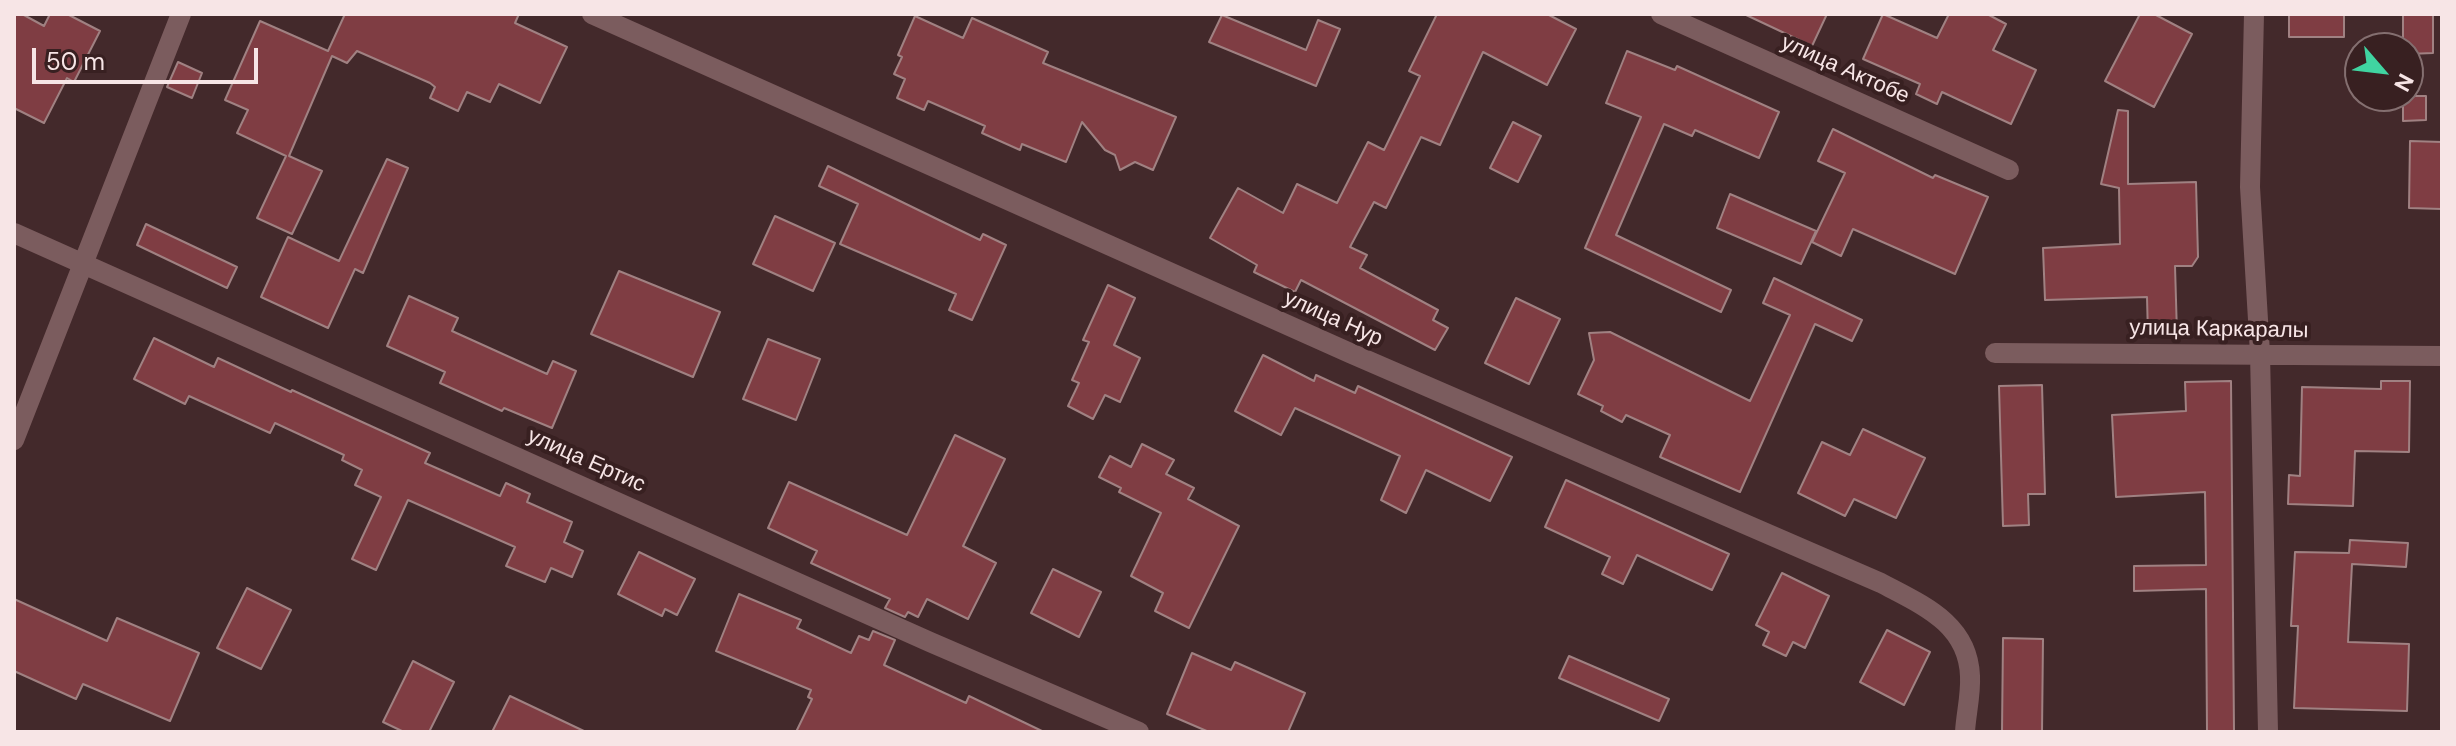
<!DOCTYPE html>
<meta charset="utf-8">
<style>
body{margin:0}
#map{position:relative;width:2456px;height:746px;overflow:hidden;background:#43292b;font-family:"DM Sans",sans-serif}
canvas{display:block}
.frame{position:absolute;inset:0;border:16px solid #f7e5e6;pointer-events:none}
.north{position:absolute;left:2344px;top:32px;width:80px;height:80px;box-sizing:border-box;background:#382021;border:2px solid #846f70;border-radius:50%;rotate:118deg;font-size:22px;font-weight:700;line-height:32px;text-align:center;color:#f7e5e6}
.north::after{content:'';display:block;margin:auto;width:28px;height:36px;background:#40d4a1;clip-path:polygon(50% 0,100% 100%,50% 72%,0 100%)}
.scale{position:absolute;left:32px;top:48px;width:226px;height:36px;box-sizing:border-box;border:4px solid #f7e5e6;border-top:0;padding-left:10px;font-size:24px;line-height:28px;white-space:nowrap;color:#f7e5e6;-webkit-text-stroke:6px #382021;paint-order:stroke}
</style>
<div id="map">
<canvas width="2456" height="746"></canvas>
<div class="frame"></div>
<div class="north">N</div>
<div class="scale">50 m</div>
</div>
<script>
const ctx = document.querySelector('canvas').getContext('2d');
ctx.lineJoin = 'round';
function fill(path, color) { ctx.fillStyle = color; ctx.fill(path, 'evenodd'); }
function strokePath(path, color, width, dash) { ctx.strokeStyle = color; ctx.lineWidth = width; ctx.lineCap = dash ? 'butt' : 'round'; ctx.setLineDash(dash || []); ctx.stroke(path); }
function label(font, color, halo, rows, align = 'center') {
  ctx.font = font + ' "DM Sans",sans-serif'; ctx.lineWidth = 8; ctx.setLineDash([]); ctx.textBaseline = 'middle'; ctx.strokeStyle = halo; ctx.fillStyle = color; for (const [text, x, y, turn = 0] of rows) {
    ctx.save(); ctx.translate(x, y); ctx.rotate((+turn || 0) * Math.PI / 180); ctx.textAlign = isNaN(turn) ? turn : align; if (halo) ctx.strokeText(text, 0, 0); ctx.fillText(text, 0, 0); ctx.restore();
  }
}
const building = new Path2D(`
 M14,14H22L44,26L50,14H67L100,31L74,82L67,78L44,123L14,108Z
 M345,14H519L515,23L567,47L540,103L499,84L490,102L467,92L458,111L430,98L435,87L430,83L357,51L347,63L332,56L289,156L322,171L292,234L257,218L286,156L237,133L248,110L225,100L260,21L328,51Z
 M1437,14H1547L1576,29L1547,85L1483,52L1440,145L1421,137L1386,208L1374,202L1350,247L1367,255L1360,268L1438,310L1433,320L1448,328L1435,350L1301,280L1295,292L1254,272L1257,265L1210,238L1238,188L1283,213L1297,184L1337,203L1368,142L1384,150L1420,76L1409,71Z
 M1744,14H1827L1812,46Z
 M1883,14L1937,38L1949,14H1987L2006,24L1993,50L2036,70L2011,124L1942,92L1937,104L1916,94L1920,84L1863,59Z
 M2140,14H2154L2192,34L2154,107L2105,81Z
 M2289,14H2344V37H2289Z
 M2403,14H2433V53L2408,54V48H2403Z
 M1222,15L1306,50L1318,20L1340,29L1316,86L1209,42Z
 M915,16L963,38L972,18L1048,52L1043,63L1176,117L1153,170L1135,162L1120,170L1115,155L1105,150L1082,122L1066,162L1022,144L1020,150L982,133L985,126L928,101L924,110L897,98L905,79L894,74L902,57L898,55Z
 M1627,51L1675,70L1677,66L1779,112L1759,158L1695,130L1692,136L1664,124L1616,235L1731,290L1721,312L1585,248L1641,117L1606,103Z
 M178,62L202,73L192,98L167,87Z
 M2403,96H2426V120L2403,121Z
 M2118,110L2128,111V184L2196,182L2198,257L2192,266H2175L2177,334L2148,336L2147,297L2045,300L2043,248L2120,244L2119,188L2101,184Z
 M1513,122L1541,136L1518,182L1490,168Z
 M1833,129L1933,178L1935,175L1988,197L1955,274L1853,229L1841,256L1812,242L1845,173L1818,161Z
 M2410,141L2442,142V209L2409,208Z
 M387,159L408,168L363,273L355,269L328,328L261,297L288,237L339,261Z
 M828,166L980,240L983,234L1006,245L972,320L949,310L956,294L840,244L858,204L819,186Z
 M1730,194L1816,231L1801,264L1717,228Z
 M775,216L835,243L813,291L753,264Z
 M146,224L237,267L227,288L137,245Z
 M619,271L720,312L693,377L591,334Z
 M1774,278L1862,320L1852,341L1815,324L1740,492L1660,457L1670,435L1626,415L1622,422L1601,411L1603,406L1578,394L1594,360L1589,333L1610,332L1750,401L1790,315L1763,303Z
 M1108,285L1135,298L1114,345L1140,358L1120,402L1105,395L1093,419L1068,406L1079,383L1072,380L1089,342L1083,340Z
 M409,296L458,318L452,331L547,374L553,361L576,371L552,428L504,408L502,411L440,383L445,372L387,346Z
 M1516,298L1560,319L1529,384L1485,363Z
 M154,338L214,367L218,358L291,392L292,390L430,453L425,463L500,496L506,483L530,494L527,502L572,522L564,542L583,551L572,577L551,568L545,582L506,566L515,547L408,500L376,570L352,559L381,497L355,485L362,470L342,460L344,455L275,423L270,433L189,396L185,404L134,379Z
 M768,339L820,359L796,420L743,399Z
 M1263,355L1314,381L1316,375L1355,393L1358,386L1512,457L1490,501L1426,470L1406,513L1381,500L1400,456L1295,408L1281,435L1235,411Z
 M2231,381L2234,732H2207L2206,589L2134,591V566L2206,565L2205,492L2116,497L2112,415L2186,411L2185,382Z
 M2381,381H2410L2409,452L2355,451L2353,506L2288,504L2289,475L2300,476L2302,387L2381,389Z
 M2042,385L2045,494H2028L2029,525L2003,526L1999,386Z
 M1863,429L1925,458L1896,518L1854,499L1845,516L1798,493L1822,442L1850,455Z
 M955,435L1005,459L963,546L996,563L968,619L927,599L918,617L908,612L905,617L885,608L890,599L811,563L817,551L768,528L789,482L907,535Z
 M1142,444L1174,460L1166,474L1194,488L1188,499L1239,526L1189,628L1155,611L1163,593L1131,576L1161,513L1119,492L1121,488L1099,477L1110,456L1131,467Z
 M1566,480L1729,554L1712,590L1637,555L1623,584L1602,574L1610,557L1545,527Z
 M2350,540L2408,543L2406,567L2352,564L2348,642L2409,644L2407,711L2294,708L2298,626H2291L2295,552L2349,553Z
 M639,552L695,579L677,615L665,609L662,616L618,594Z
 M1053,569L1101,592L1079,637L1031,613Z
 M1782,573L1829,596L1805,648L1793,642L1786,656L1763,645L1769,632L1756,625Z
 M247,588L291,610L261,669L217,648Z
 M739,594L801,620L797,628L851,653L859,636L869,640L873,631L895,640L884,665L966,703L969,696L1044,732H796L812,699L808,697L811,690L716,651Z
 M14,599L107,641L117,618L199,653L170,721L83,684L76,699L14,671Z
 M1887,630L1930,652L1904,705L1860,682Z
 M2003,638L2043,639L2042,732H2002Z
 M1192,653L1231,670L1235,662L1305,693L1288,732H1209L1167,714Z
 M1569,656L1669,699L1659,721L1559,678Z
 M413,661L454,682L429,732H404L383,722Z
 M510,696L586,732H492Z`);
fill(building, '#7f3d43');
strokePath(building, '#a08182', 2);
strokePath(new Path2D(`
 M592,14L1350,353L1881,583C1922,605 1968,623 1970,676C1971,695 1966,714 1965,732
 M1661,14L2009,170
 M2254,14L2250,187L2260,353L2268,732
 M14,233L930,642L1139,732
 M1995,353L2442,356
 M14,440L181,14`), '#7b5c5e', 20);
label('22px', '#f7e5e6', '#382021', [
 ["улица Актобе",1845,70,24],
 ["улица Нур",1333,319,24],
 ["улица Каркаралы",2219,330,1],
 ["улица Ертис",586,461,24]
]);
</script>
